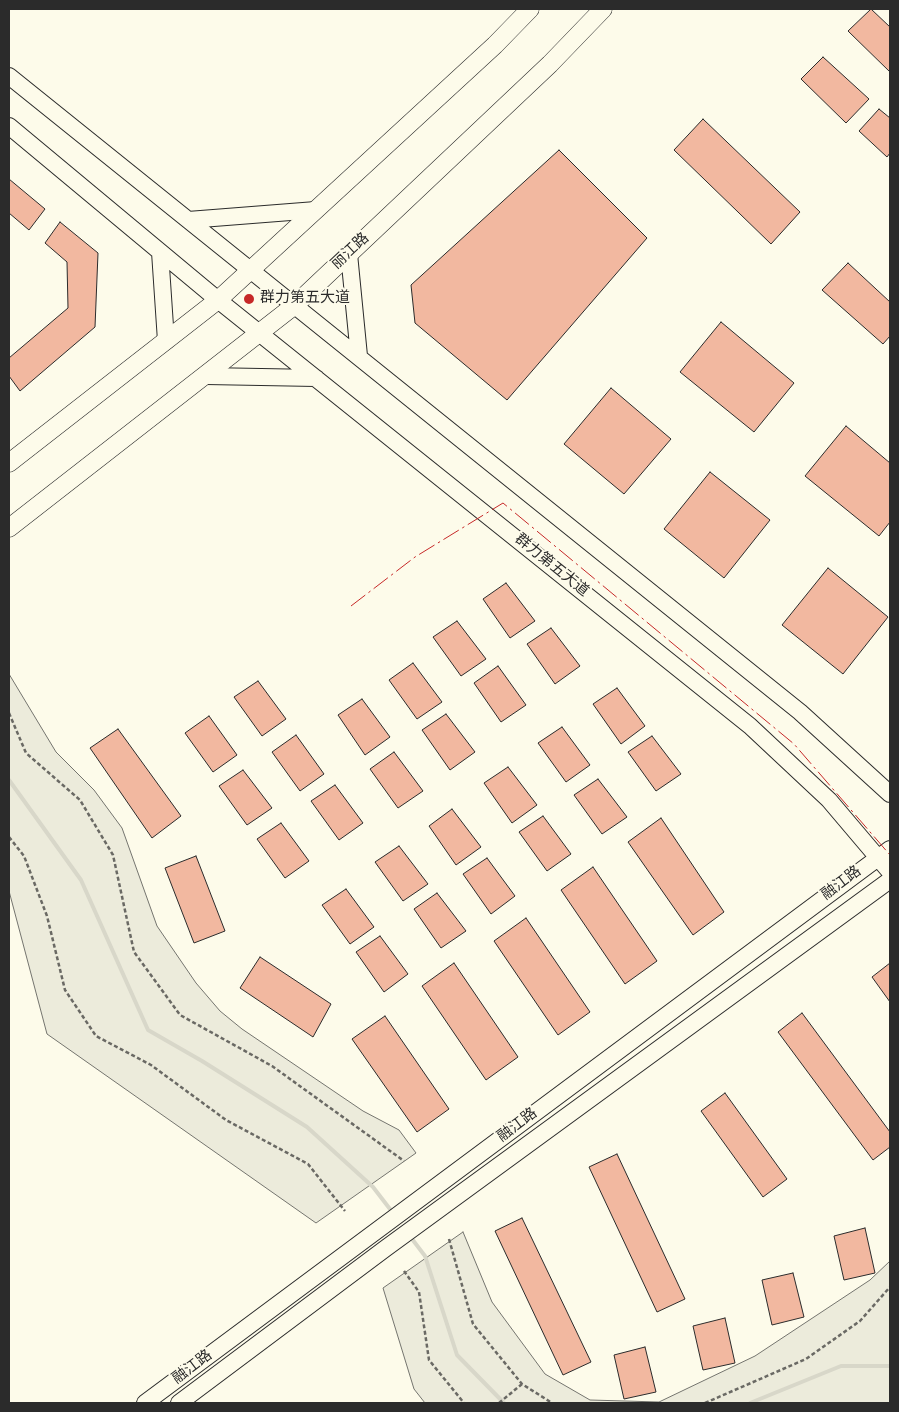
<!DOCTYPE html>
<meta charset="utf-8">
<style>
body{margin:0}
#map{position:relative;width:899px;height:1412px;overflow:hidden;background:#fdfbea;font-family:Overpass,sans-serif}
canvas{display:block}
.frame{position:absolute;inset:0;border:10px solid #2b2b2b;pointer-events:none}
</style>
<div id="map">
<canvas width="899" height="1412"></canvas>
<div class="frame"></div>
</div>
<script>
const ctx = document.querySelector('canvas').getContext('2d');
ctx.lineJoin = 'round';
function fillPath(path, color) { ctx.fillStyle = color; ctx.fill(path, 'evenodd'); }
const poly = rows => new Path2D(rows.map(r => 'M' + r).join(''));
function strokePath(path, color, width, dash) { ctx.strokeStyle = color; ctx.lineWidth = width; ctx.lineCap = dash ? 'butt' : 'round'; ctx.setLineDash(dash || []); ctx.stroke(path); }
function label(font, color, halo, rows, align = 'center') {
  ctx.font = font + ' Overpass,"Noto Sans SC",sans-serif'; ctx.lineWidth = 4; ctx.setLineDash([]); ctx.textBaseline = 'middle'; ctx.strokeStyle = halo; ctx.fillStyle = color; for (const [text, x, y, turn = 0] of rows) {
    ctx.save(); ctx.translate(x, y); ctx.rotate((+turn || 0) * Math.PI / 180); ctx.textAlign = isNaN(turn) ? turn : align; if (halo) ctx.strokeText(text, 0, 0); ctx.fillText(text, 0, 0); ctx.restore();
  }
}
const green = poly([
 [9,674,56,752,94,790,122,828,157,926,196,983,220,1011,242,1029,363,1111,399,1130,416,1153,316,1223,47,1034,9,891,9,674],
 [463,1232,492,1302,545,1374,590,1400,659,1402,755,1356,870,1280,890,1261,890,1403,425,1403,414,1389,383,1288,463,1232]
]);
fillPath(green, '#ecebdb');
strokePath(green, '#74746e', 1);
strokePath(poly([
 [9,780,81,880,148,1030,202,1061,307,1127,373,1187,393,1213],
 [409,1235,425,1256,457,1355,504,1403],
 [750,1403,841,1366,890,1366]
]), '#d8d7c9', 4);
const building = poly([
 [871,9,890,27,890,72,848,31,871,9],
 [823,57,869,99,846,123,801,79,823,57],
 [879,109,890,118,890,153,887,157,859,131,879,109],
 [703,119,800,212,771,244,674,150,703,119],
 [559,150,647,238,507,400,415,323,411,285,559,150],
 [9,179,45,209,29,230,9,213,9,179],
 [60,222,98,253,95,327,20,391,9,376,9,358,68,308,67,262,45,243,60,222],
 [848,263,890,302,890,336,883,344,822,290,848,263],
 [721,322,794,383,754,432,680,372,721,322],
 [611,388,671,439,624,494,564,444,611,388],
 [846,426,890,463,890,522,879,536,805,476,846,426],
 [710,472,770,520,724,578,664,529,710,472],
 [828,568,888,617,843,674,782,625,828,568],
 [506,583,535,621,510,638,483,599,506,583],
 [457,621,486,659,461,676,433,637,457,621],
 [551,628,580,666,555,684,527,644,551,628],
 [413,663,442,702,417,719,389,680,413,663],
 [498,666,526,705,501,722,474,683,498,666],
 [258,681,286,719,262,736,234,697,258,681],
 [617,688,645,726,621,744,593,704,617,688],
 [362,699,390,737,365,755,338,715,362,699],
 [446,714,475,752,450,770,422,730,446,714],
 [209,716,237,755,213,772,185,733,209,716],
 [562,727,590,765,566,782,538,743,562,727],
 [118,729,181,816,152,838,90,748,118,729],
 [296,735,324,774,300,791,272,752,296,735],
 [652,736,681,774,656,791,628,752,652,736],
 [394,752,423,791,398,808,370,769,394,752],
 [508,767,537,805,512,823,484,783,508,767],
 [243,770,272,808,247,825,219,786,243,770],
 [598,779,627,817,602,834,574,795,598,779],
 [335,785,363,823,339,840,311,801,335,785],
 [452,809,481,847,456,865,429,826,452,809],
 [543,816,571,854,547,871,519,832,543,816],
 [661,818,724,912,693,935,628,842,661,818],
 [281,823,309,861,285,878,257,839,281,823],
 [399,846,428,884,403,901,375,862,399,846],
 [196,856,225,931,194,943,165,868,196,856],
 [487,858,515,896,491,914,463,874,487,858],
 [593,867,657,961,625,984,561,890,593,867],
 [346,889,374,927,350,944,322,905,346,889],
 [437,893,466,931,441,948,414,909,437,893],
 [526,918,590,1012,558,1035,494,941,526,918],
 [380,936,408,974,384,992,356,952,380,936],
 [260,957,331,1004,313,1037,240,988,260,957],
 [454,963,518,1057,486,1080,422,986,454,963],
 [890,963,890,1002,872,977,890,963],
 [802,1013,890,1132,890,1147,873,1160,778,1032,802,1013],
 [385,1016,449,1109,417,1132,352,1039,385,1016],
 [725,1093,787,1179,763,1197,701,1111,725,1093],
 [617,1154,685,1299,657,1312,589,1167,617,1154],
 [522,1218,591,1362,563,1375,495,1231,522,1218],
 [865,1228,875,1273,844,1280,834,1236,865,1228],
 [793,1273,804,1317,772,1325,762,1280,793,1273],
 [725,1318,735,1363,703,1370,693,1326,725,1318],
 [645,1347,656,1392,624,1399,614,1355,645,1347]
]);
fillPath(building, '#f2b8a0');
strokePath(building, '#2b2b2b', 1);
const secondary = poly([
 [9,76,800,712,890,794],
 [9,126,218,300,750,726,829,800,890,872],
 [188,220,316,210],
 [160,252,166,341],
 [349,254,359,356],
 [206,376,316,378],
 [145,1403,890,849],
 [179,1403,386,1248,890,880]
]);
const primary = poly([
 [9,463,218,300,495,45,530,9],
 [9,528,295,305,550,64,603,9]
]);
strokePath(secondary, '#2b2b2b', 18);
strokePath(primary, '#2b2b2b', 19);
strokePath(poly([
 [9,713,26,753,80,800,113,855,134,952,180,1015,272,1066,404,1161],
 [9,837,24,856,47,916,65,990,96,1036,151,1065,226,1120,308,1164,345,1211],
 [449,1239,473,1324,522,1384,552,1403],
 [404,1271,419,1292,429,1360,464,1403],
 [499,1403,522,1384],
 [705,1403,806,1359,860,1321,890,1287]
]), '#6a6964', 2.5, [4, 2.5]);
strokePath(secondary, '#fdfbea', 16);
strokePath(primary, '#fdfbea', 18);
strokePath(poly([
 [351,606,415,557,503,503,794,744,890,855]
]), '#c62828', 1, [18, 4, 2.5, 4]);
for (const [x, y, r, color] of [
 [249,299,6,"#c62828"]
]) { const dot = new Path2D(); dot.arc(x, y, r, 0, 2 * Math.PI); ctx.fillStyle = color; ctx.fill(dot); strokePath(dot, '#fdfbea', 2); }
label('15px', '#2b2b2b', '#fdfbea', [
 ["丽江路",351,252,-43],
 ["群力第五大道",551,566,39],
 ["融江路",842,884,-37],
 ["融江路",518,1126,-37],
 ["融江路",193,1368,-37]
]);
label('15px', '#2b2b2b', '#fdfbea', [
 ["群力第五大道",260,299]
], 'left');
</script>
